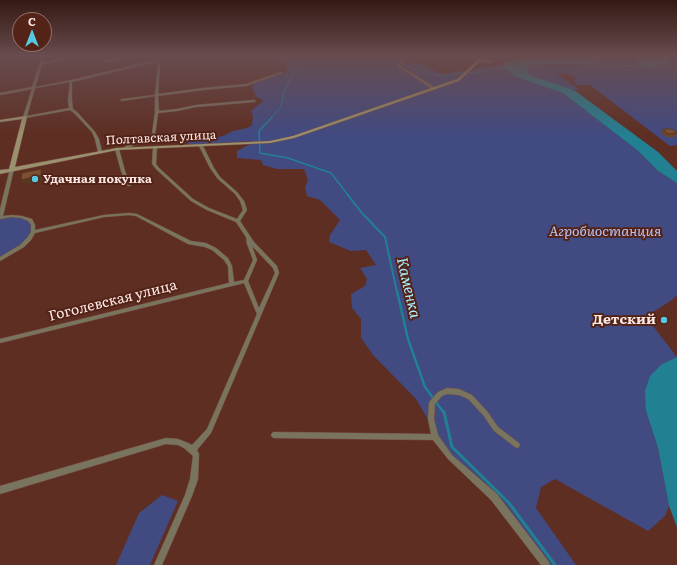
<!DOCTYPE html>
<meta charset="utf-8">
<style>
body{margin:0}
#map{position:relative;width:677px;height:565px;overflow:hidden;background:#5e2e22;font-family:Literata,serif}
canvas{display:block}
.north{position:absolute;left:12px;top:12px;width:40px;height:40px;box-sizing:border-box;background:#532318;border:1px solid #97726a;border-radius:50%;rotate:0deg;font-size:11px;font-weight:700;line-height:16px;text-align:center;color:#fce9e4}
.north::after{content:'';display:block;margin:auto;width:14px;height:18px;background:#58c9e3;clip-path:polygon(50% 0,100% 100%,50% 72%,0 100%)}
</style>
<div id="map">
<canvas width="677" height="565"></canvas>
<div class="north">С</div>
</div>
<script>
const ctx = document.querySelector('canvas').getContext('2d');
ctx.lineJoin = 'round';
function fillPath(path, color) { ctx.fillStyle = color; ctx.fill(path, 'evenodd'); }
const poly = rows => new Path2D(rows.map(r => 'M' + r).join(''));
function strokePath(path, color, width, dash) { ctx.strokeStyle = color; ctx.lineWidth = width; ctx.lineCap = dash ? 'butt' : 'round'; ctx.setLineDash(dash || []); ctx.stroke(path); }
function label(font, color, halo, rows, align = 'center') {
  ctx.font = font + ' Literata,serif'; ctx.lineWidth = 4; ctx.setLineDash([]); ctx.textBaseline = 'middle'; ctx.strokeStyle = halo; ctx.fillStyle = color; for (const [text, x, y, turn = 0] of rows) {
    ctx.save(); ctx.translate(x, y); ctx.rotate((+turn || 0) * Math.PI / 180); ctx.textAlign = isNaN(turn) ? turn : align; if (halo) ctx.strokeText(text, 0, 0); ctx.fillText(text, 0, 0); ctx.restore();
  }
}
fillPath(poly([
 [404,56,406,58,401,61,423,64,439,73,445,74,472,71,481,67,502,65,507,70,563,93,637,150,658,171,677,183,677,295,672,300,650,314,653,326,677,357,662,364,646,411,658,448,669,506,665,516,648,531,555,479,541,487,536,508,576,565,546,565,494,497,450,457,435,437,427,418,416,399,373,355,361,338,361,319,352,308,351,294,365,286,367,279,360,268,376,265,366,250,351,251,329,242,330,235,340,220,320,200,307,196,305,188,308,180,304,169,277,169,263,165,261,160,237,158,237,151,252,143,253,141,192,145,187,143,189,141,223,136,233,131,247,128,252,125,253,116,251,111,263,101,262,99,256,97,252,87,256,83,264,79,283,74,288,70,286,64,279,57],
 [611,57,642,57,639,58,636,64,607,65,587,62],
 [663,57,677,57,677,145,670,146,590,85,577,85,574,81,575,77,565,73,556,74,579,89,574,90,540,79,529,75,526,70,530,66,547,64,573,64,652,68,666,66,670,62],
 [12,216,30,220,33,225,29,239,0,259,0,218],
 [162,495,178,501,150,565,116,565,139,513]
]), '#414a81');
fillPath(poly([
 [558,57,611,57,589,62,626,65,636,64,639,58,642,57,663,57,670,60,670,62,666,66,652,68,573,64,547,64,530,66,527,70,529,75,574,90,658,152,677,171,677,183,658,171,637,150,563,93,514,76,502,65,506,62,523,59,555,58],
 [677,357,677,527,669,506,658,448,646,411,645,391,650,376,662,364]
]), '#228093');
strokePath(poly([
 [398,56,397,61,402,65,440,76,462,72,475,73,492,68,508,69],
 [271,118,281,107,284,92,295,67,306,56]
]), '#228093', 1);
strokePath(poly([
 [272,117,259,131,260,153,288,158,331,173,348,195]
]), '#228093', 1.5);
strokePath(poly([
 [347,194,362,213,385,237,397,292]
]), '#228093', 2);
strokePath(poly([
 [397,291,408,339,425,387,444,413]
]), '#228093', 2.5);
strokePath(poly([
 [444,412,452,447,509,503,555,565]
]), '#228093', 3);
const street = poly([
 [42,56,44,56,42,63,72,56,79,56,42,65,35,87,71,80,156,60,158,56,160,56,158,61,160,65,158,94,203,88,246,84,281,72,283,73,246,86,203,90,158,96,159,111,177,109,196,105,254,100,256,101,254,102,196,107,177,111,158,113,155,135,149,139,125,149,124,149,124,147,147,137,152,134,155,112,155,96,122,101,120,100,122,99,155,95,158,65,156,62,72,82,72,100,73,109,77,112,95,132,99,139,102,152,100,153,98,152,95,139,92,132,75,114,70,110,25,118,23,117,32,89,0,95,0,93,32,87,42,56],
 [70,82,68,100,69,108,27,116,35,88,70,82],
 [99,56,102,56,108,61,123,57,124,58,107,63,99,56],
 [403,56,406,56,407,58,400,64,401,66,434,87,434,89,432,89,399,67,398,64,404,58,403,56],
 [480,60,492,61,493,62,492,63,479,62,479,61,480,60],
 [200,145,203,146,214,168,220,177,237,192,244,201,247,210,240,221,254,242,277,266,279,273,211,433,197,450,199,454,198,479,192,496,162,565,154,565,185,495,190,479,193,456,184,448,178,445,166,444,0,494,0,486,166,438,178,439,188,443,192,445,207,429,257,314,244,283,0,343,0,339,229,283,228,266,224,260,212,250,205,247,188,244,136,216,129,215,104,217,35,233,31,240,24,247,0,261,0,257,20,245,27,238,31,232,31,225,28,221,21,218,12,217,0,219,0,209,10,169,12,168,13,168,14,169,3,216,12,215,22,216,32,219,35,225,35,230,104,215,129,213,137,214,191,241,206,243,216,248,228,258,232,266,234,282,244,280,253,260,247,244,246,237,236,222,207,210,191,201,157,170,152,164,153,148,155,147,157,148,156,164,159,168,193,199,209,208,237,219,243,210,240,201,235,194,218,179,210,168,199,146,200,145],
 [252,246,273,268,275,273,259,308,248,281,257,260,252,246],
 [116,148,119,149,125,171,131,185,130,186,128,186,127,185,121,171,115,149,116,148],
 [447,388,459,389,472,395,487,411,498,427,519,443,520,445,519,447,517,448,515,447,494,431,483,415,468,399,459,395,447,394,442,396,435,404,434,419,438,435,452,455,497,494,549,562,550,565,541,565,491,500,448,459,433,440,274,438,272,437,271,435,272,433,274,432,431,434,428,419,429,403,430,401,438,392,447,388]
]);
const secondary = poly([
 [482,56,486,56,459,81,294,138,270,143,117,150,0,174,0,170,9,169,22,119,0,122,0,120,25,116,27,117,15,167,117,148,270,141,293,136,457,79,482,56]
]);
strokePath(street, '#774c41', 1);
strokePath(secondary, '#774c41', 1);
fillPath(street, '#79745e');
fillPath(secondary, '#9a916e');
fillPath(poly([
 [663,129,677,133,677,134,675,137,666,137,661,133]
]), '#6b452a');
fillPath(poly([
 [41,169,45,174,45,180,25,185,21,180]
]), '#573822');
const building = poly([
 [663,129,672,129,677,133,668,134,663,129],
 [41,169,41,175,21,180,22,173,41,169]
]);
fillPath(building, '#7c5031');
strokePath(building, '#573822', 1);
const sky = ctx.createLinearGradient(0, 0, 0, 136);
sky.addColorStop(0, '#341913');
sky.addColorStop(0.41, '#684c4f');
sky.addColorStop(1, '#684c4f00');
ctx.fillStyle = sky;
ctx.fillRect(0, 0, 677, 136);
for (const [x, y, r, color] of [
 [35,179,4,"#58c9e3"],
 [664,320,4,"#58c9e3"]
]) { const dot = new Path2D(); dot.arc(x, y, r, 0, 2 * Math.PI); ctx.fillStyle = color; ctx.fill(dot); strokePath(dot, '#532318', 1.5); }
label('12px', '#fce9e4', '#532318', [
 ["Полтавская улица",161,138,-3]
]);
label('bold 12px', '#fce9e4', '#532318', [
 ["Удачная покупка",43,179]
], 'left');
label('italic 14px', '#b7c2f3', '#532318', [
 ["Агробиостанция",605,232]
]);
label('14px', '#fce9e4', '#532318', [
 ["Гоголевская улица",113,301,-14]
]);
label('bold 14px', '#fce9e4', '#532318', [
 ["Детский",656,320]
], 'right');
label('italic 15px', '#aaedfe', '#532318', [
 ["Каменка",408,288,77]
]);
</script>
